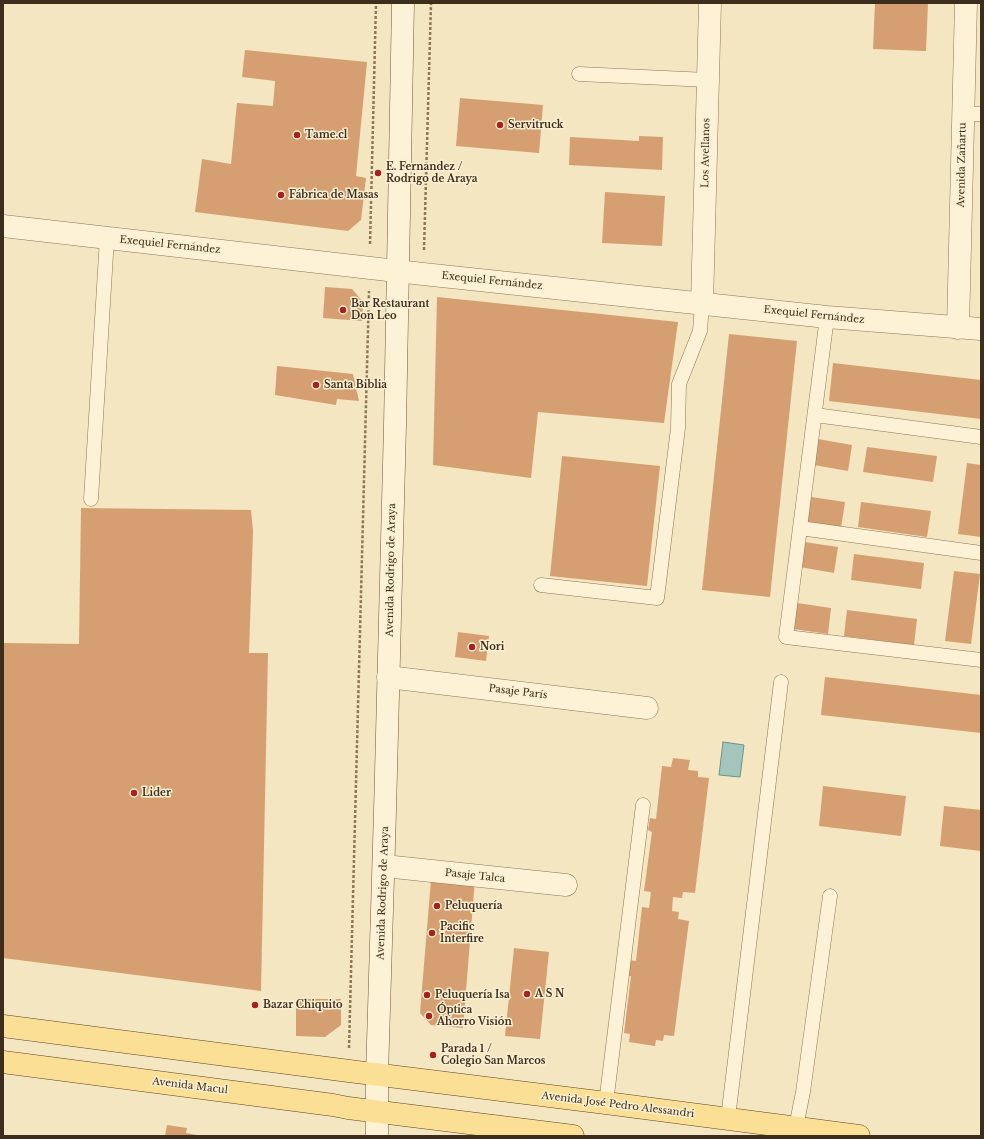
<!DOCTYPE html>
<meta charset="utf-8">
<style>
body{margin:0}
#map{position:relative;width:984px;height:1139px;overflow:hidden;background:#f3e6c0;font-family:"Libre Baskerville",serif}
canvas{display:block}
.frame{position:absolute;inset:0;border:4px solid #3d2d1c;pointer-events:none}
</style>
<div id="map">
<canvas width="984" height="1139"></canvas>
<div class="frame"></div>
</div>
<script>
const ctx = document.querySelector('canvas').getContext('2d');
ctx.lineJoin = 'round';
function fillPath(path, color) { ctx.fillStyle = color; ctx.fill(path, 'evenodd'); }
const poly = rows => new Path2D(rows.map(r => 'M' + r).join(''));
function strokePath(path, color, width, dash) { ctx.strokeStyle = color; ctx.lineWidth = width; ctx.lineCap = dash ? 'butt' : 'round'; ctx.setLineDash(dash || []); ctx.stroke(path); }
function label(font, color, halo, rows, align = 'center') {
  ctx.font = font + ' "Libre Baskerville",serif'; ctx.lineWidth = 3; ctx.setLineDash([]); ctx.textBaseline = 'middle'; ctx.strokeStyle = halo; ctx.fillStyle = color; for (const [text, x, y, turn = 0] of rows) {
    ctx.save(); ctx.translate(x, y); ctx.rotate((+turn || 0) * Math.PI / 180); ctx.textAlign = isNaN(turn) ? turn : align; if (halo) ctx.strokeText(text, 0, 0); ctx.fillText(text, 0, 0); ctx.restore();
  }
}
const water = poly([
 [723,742,744,745,740,777,719,775,723,742]
]);
fillPath(water, '#a4c5bc');
strokePath(water, '#69948b', 1);
fillPath(poly([
 [875,3,928,3,926,51,873,49],
 [245,50,367,62,356,176,366,178,361,220,348,231,195,212,202,159,231,164,237,103,273,106,275,81,242,77],
 [460,98,543,105,539,153,456,146],
 [639,136,663,137,662,170,569,165,570,137,639,141],
 [605,192,665,196,662,246,602,243],
 [325,287,352,289,363,302,362,321,323,318],
 [437,297,678,322,664,423,538,412,531,478,433,465],
 [729,334,797,341,770,597,702,590],
 [833,363,981,380,981,419,829,401],
 [277,366,353,374,359,401,337,399,336,405,275,395],
 [818,439,852,445,848,471,814,465],
 [867,447,937,456,933,482,863,472],
 [562,456,660,466,647,586,550,576],
 [967,463,981,465,981,537,958,534],
 [811,497,845,502,841,528,807,523],
 [861,502,931,511,927,537,858,527],
 [81,508,251,510,253,531,249,653,268,653,261,991,3,958,3,643,79,644],
 [804,542,838,547,834,573,800,567],
 [854,554,924,563,921,589,851,580],
 [954,571,980,574,971,644,945,641],
 [797,603,831,608,828,634,793,629],
 [847,610,917,619,914,645,844,636],
 [458,632,489,636,486,661,455,657],
 [825,677,981,695,981,733,821,715],
 [673,758,690,760,688,770,698,771,698,777,709,778,695,893,683,892,682,898,673,897,672,911,679,912,678,919,689,921,674,1036,664,1035,663,1041,656,1040,655,1046,629,1042,630,1034,624,1033,631,976,626,976,628,960,636,961,642,907,649,908,651,892,644,891,652,832,648,830,650,818,656,819,662,766,671,767],
 [823,786,906,796,901,836,819,826],
 [944,806,981,810,981,851,940,846],
 [475,879,463,1028,431,1025,420,1013,431,880],
 [514,948,549,952,540,1039,505,1036],
 [296,999,341,999,341,1025,325,1037,296,1036],
 [167,1125,187,1128,186,1133,197,1135,197,1136,165,1136]
]), '#d69f72');
const service = poly([
 [579,74,708,80],
 [963,114,981,114],
 [827,317,786,637,981,660],
 [815,415,981,437],
 [91,499,107,238],
 [800,528,981,553],
 [541,585,657,598,678,428,679,384,700,331,702,304],
 [606,1103,643,805],
 [728,1118,781,682],
 [796,1127,803,1092,830,896]
]);
const minor = poly([
 [702,304,710,3],
 [958,328,966,3],
 [388,677,647,708],
 [384,866,566,885]
]);
const tertiary = poly([
 [3,226,423,274,827,317,981,329]
]);
const secondary = poly([
 [377,1136,377,1075,385,811,395,425,403,3]
]);
const primary = poly([
 [3,1026,349,1071,606,1103,859,1136],
 [3,1062,333,1105,348,1108,573,1136]
]);
strokePath(service, '#8f7656', 15);
strokePath(minor, '#8f7656', 23);
strokePath(tertiary, '#8f7656', 23);
strokePath(secondary, '#715739', 23);
strokePath(primary, '#5c442a', 23);
strokePath(poly([
 [370,244,376,3],
 [424,250,431,3],
 [349,1048,369,291]
]), '#8f7656', 2.5, [3, 2]);
strokePath(service, '#fdf2d5', 14);
strokePath(minor, '#fdf2d5', 22);
strokePath(tertiary, '#fdf2d5', 22);
strokePath(secondary, '#fdf2d5', 22);
strokePath(primary, '#fbdf94', 22);
for (const [x, y, r, color] of [
 [500,125,4,"#a6221e"],
 [297,135,4,"#a6221e"],
 [378,173,4,"#a6221e"],
 [281,195,4,"#a6221e"],
 [343,310,4,"#a6221e"],
 [316,385,4,"#a6221e"],
 [472,647,4,"#a6221e"],
 [134,793,4,"#a6221e"],
 [437,906,4,"#a6221e"],
 [432,933,4,"#a6221e"],
 [527,994,4,"#a6221e"],
 [427,995,4,"#a6221e"],
 [255,1005,4,"#a6221e"],
 [429,1016,4,"#a6221e"],
 [433,1055,4,"#a6221e"]
]) { const dot = new Path2D(); dot.arc(x, y, r, 0, 2 * Math.PI); ctx.fillStyle = color; ctx.fill(dot); strokePath(dot, '#faefd1', 1.5); }
label('bold 10px', '#3d2d1c', '#faefd1', [
 ["Servitruck",508,125],
 ["Tame.cl",305,135],
 ["E. Fernandez /",386,167],
 ["Rodrigo de Araya",386,179],
 ["Fábrica de Masas",289,195],
 ["Bar Restaurant",351,304],
 ["Don Leo",351,316],
 ["Santa Biblia",324,385],
 ["Nori",480,647],
 ["Lider",142,793],
 ["Peluquería",445,906],
 ["Pacific",440,927],
 ["Interfire",440,939],
 ["A S N",535,994],
 ["Peluquería Isa",435,995],
 ["Bazar Chiquito",263,1005],
 ["Óptica",437,1010],
 ["Ahorro Visión",437,1022],
 ["Parada 1 /",441,1049],
 ["Colegio San Marcos",441,1061]
], 'left');
label('10px', '#3d2d1c', '#faefd1', [
 ["Los Avellanos",706,153,-89],
 ["Avenida Zañartu",962,165,-89],
 ["Exequiel Fernández",170,245,6],
 ["Exequiel Fernández",492,281,6],
 ["Exequiel Fernández",814,315,6],
 ["Avenida Rodrigo de Araya",391,570,-89],
 ["Pasaje París",518,692,7],
 ["Pasaje Talca",475,876,6],
 ["Avenida Rodrigo de Araya",383,893,-88],
 ["Avenida Macul",190,1086,7],
 ["Avenida José Pedro Alessandri",618,1105,7]
]);
</script>
